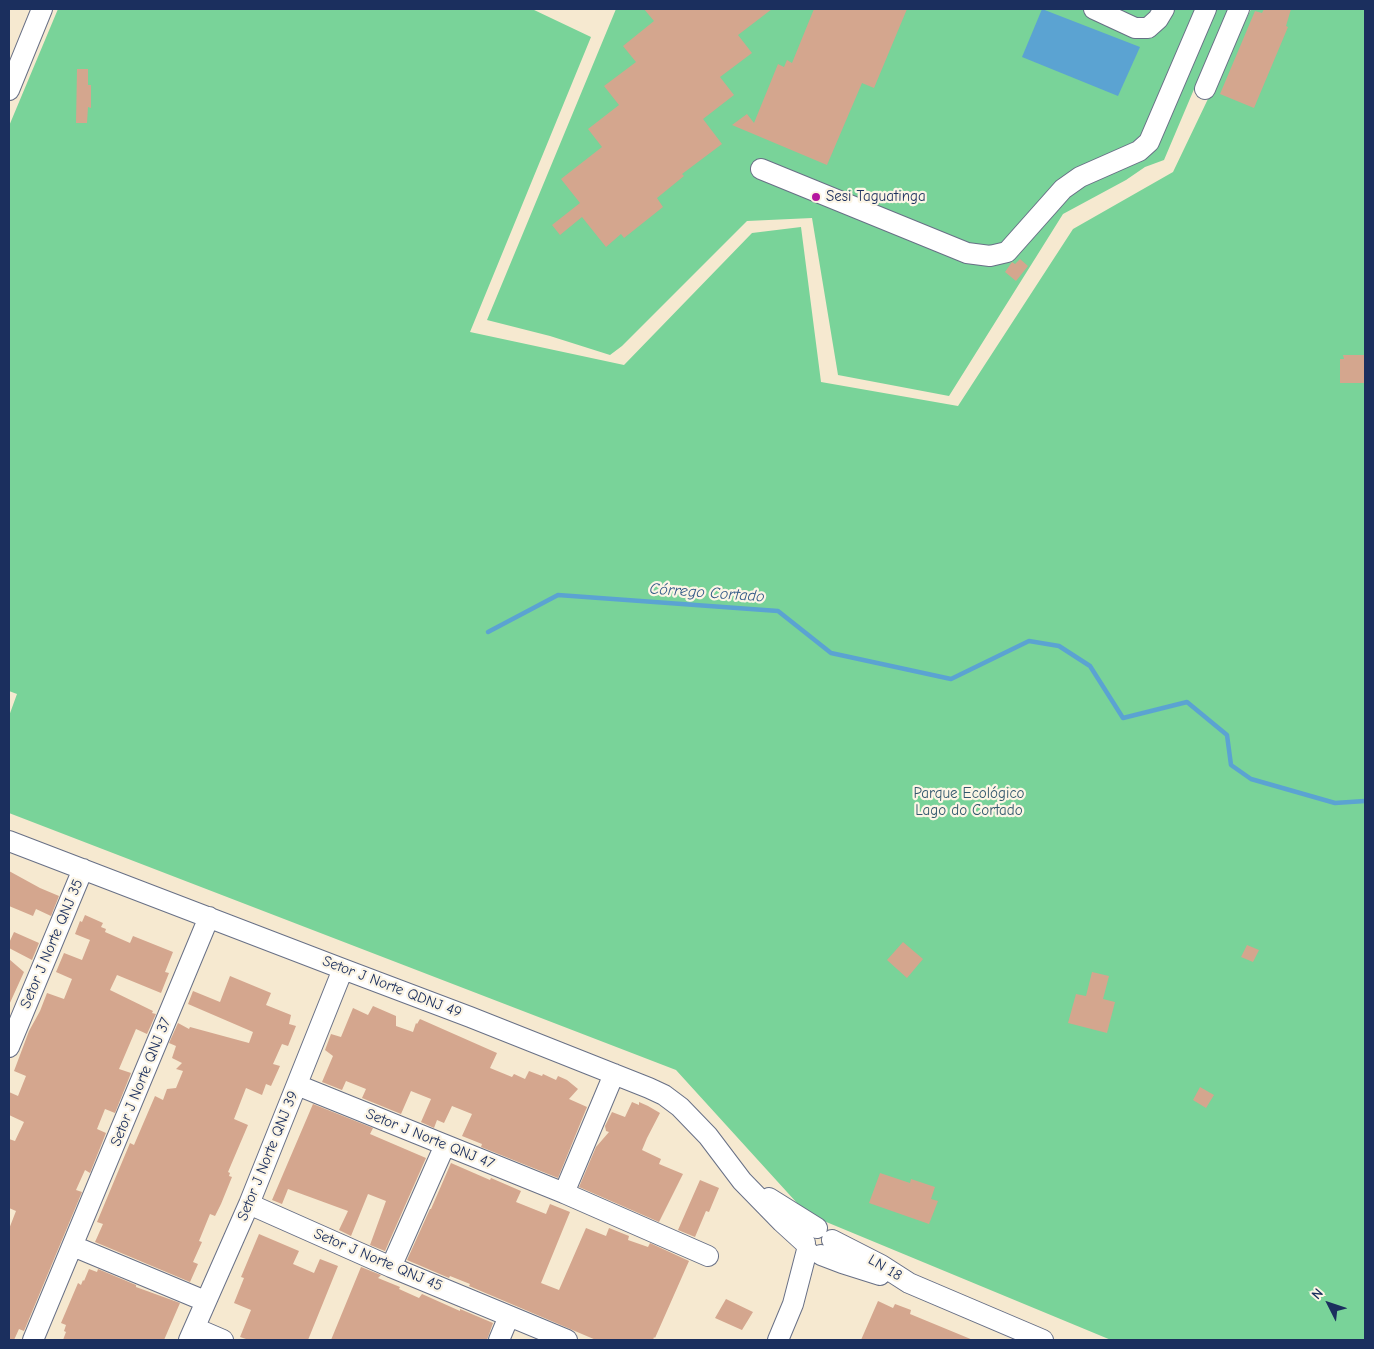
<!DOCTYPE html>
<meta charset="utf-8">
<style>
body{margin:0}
#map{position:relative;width:1374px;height:1349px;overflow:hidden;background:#f6e9d0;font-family:"Comic Neue",sans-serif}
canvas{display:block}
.frame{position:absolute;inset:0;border:10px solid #1b2f5e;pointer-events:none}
.north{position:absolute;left:1304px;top:1279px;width:50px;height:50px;-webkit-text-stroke:4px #fcf5e5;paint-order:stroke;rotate:311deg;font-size:14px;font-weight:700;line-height:20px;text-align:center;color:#1b2f5e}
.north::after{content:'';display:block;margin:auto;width:18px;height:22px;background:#1b2f5e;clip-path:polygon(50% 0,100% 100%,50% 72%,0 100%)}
</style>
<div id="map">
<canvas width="1374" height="1349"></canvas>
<div class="frame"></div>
<div class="north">N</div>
</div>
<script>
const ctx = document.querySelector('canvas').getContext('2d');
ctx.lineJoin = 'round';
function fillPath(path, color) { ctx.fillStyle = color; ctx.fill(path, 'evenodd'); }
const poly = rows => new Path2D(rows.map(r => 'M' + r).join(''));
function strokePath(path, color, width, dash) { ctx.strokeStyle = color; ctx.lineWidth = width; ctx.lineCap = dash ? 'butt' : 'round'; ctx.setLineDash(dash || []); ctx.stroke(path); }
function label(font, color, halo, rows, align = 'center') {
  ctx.font = font + ' "Comic Neue",sans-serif'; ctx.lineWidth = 4.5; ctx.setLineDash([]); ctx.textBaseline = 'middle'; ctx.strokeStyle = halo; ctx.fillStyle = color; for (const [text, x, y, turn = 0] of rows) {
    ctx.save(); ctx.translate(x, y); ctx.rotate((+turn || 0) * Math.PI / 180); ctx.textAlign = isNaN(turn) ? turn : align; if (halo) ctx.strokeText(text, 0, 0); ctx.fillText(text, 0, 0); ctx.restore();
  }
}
fillPath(poly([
 [58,9,532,9,591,37,470,332,624,365,752,233,801,227,821,382,958,406,1073,229,1173,172,1251,9,1365,9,1365,1340,1111,1340,807,1214,676,1070,9,813,9,716,17,694,9,691,9,126],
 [616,9,1228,9,1164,160,1145,167,1126,180,1063,214,949,396,838,375,812,218,747,221,622,346,610,355,550,336,487,320]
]), '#79d399');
fillPath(poly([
 [1042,9,1140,47,1118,96,1022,57]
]), '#5ba3d2');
strokePath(poly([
 [488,632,558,595,778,611,831,653,951,679,1029,641,1059,646,1090,666,1123,718,1187,702,1227,735,1231,765,1251,779,1335,803,1365,801]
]), '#5ba3d2', 4.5);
fillPath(poly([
 [644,9,772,9,738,35,752,53,720,77,734,95,703,119,722,144,682,174,684,176,657,198,663,207,624,238,621,234,606,247,582,217,560,235,552,225,580,203,561,179,602,147,588,129,619,105,604,86,636,62,623,46,654,21],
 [814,9,907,9,874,88,862,83,827,165,732,125,747,114,754,123,778,64,784,67,787,60,792,63],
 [1264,9,1291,9,1286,26,1288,27,1254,108,1220,94,1255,11,1262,13],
 [77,69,88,69,88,85,91,85,91,108,88,107,87,123,76,123],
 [1020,259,1028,266,1016,281,1005,272,1012,262,1015,264],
 [1343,355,1365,355,1365,383,1340,383,1340,359,1344,359],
 [9,871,40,888,59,896,51,916,36,909,33,916,9,906],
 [85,915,103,923,101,927,106,929,105,932,130,943,133,936,173,952,165,972,169,973,161,993,117,975,110,990,153,1011,152,1013,156,1014,147,1034,136,1029,119,1069,131,1073,115,1113,105,1109,97,1129,106,1133,90,1173,85,1170,76,1190,82,1192,24,1331,19,1329,14,1340,9,1340,9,1229,16,1211,9,1208,9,1139,15,1141,24,1122,9,1115,9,1092,18,1096,26,1076,14,1071,29,1031,40,1011,47,993,64,999,72,979,56,972,64,953,82,960,90,940,75,934,80,921,82,922],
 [14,932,39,943,32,960,9,948,9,943],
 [903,942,923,959,907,978,887,960],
 [1247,945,1259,950,1253,962,1241,957],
 [9,959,24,972,9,1005],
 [1092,972,1109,976,1103,999,1115,1002,1107,1033,1068,1023,1076,994,1086,996],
 [230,976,271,993,266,1005,291,1015,289,1024,296,1026,288,1046,282,1044,273,1064,280,1066,271,1086,266,1084,262,1095,246,1088,234,1119,248,1125,228,1172,230,1173,229,1176,232,1177,221,1204,215,1216,210,1214,199,1241,202,1242,193,1262,198,1264,190,1282,95,1242,103,1224,97,1222,130,1143,134,1145,155,1096,163,1100,167,1089,176,1088,183,1071,176,1069,182,1063,172,1058,176,1046,169,1043,178,1023,189,1029,190,1027,249,1043,253,1032,188,1004,193,991,220,1002],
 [373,1006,396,1016,396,1026,413,1032,416,1023,417,1024,420,1019,497,1053,490,1068,512,1077,514,1074,525,1079,529,1071,542,1076,543,1074,556,1080,558,1076,567,1080,578,1089,569,1099,587,1107,558,1178,481,1147,482,1144,462,1136,472,1114,452,1106,444,1123,437,1120,434,1128,421,1122,431,1099,411,1091,401,1114,362,1098,366,1089,346,1081,342,1090,322,1082,333,1056,325,1050,331,1034,341,1037,353,1008,368,1015],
 [1200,1087,1214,1095,1206,1108,1193,1100],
 [632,1102,639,1105,639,1102,648,1106,660,1113,647,1138,642,1150,661,1159,659,1164,683,1174,659,1222,579,1187,596,1147,609,1132,606,1131,605,1126,612,1112,625,1117],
 [313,1104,373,1128,370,1134,426,1158,385,1251,370,1245,386,1201,368,1194,351,1236,339,1230,348,1211,288,1189,282,1204,272,1200],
 [451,1163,490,1180,491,1178,521,1191,516,1202,546,1214,550,1204,570,1212,541,1283,559,1290,586,1228,606,1236,609,1228,629,1236,628,1240,648,1247,650,1243,689,1261,655,1338,654,1337,653,1340,596,1340,469,1286,470,1284,450,1276,449,1278,407,1260,430,1209,431,1209],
 [880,1173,910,1183,911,1179,935,1187,931,1199,938,1201,929,1224,869,1203],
 [700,1180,719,1188,709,1212,706,1211,695,1237,678,1230],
 [259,1234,299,1251,293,1264,314,1273,320,1259,338,1266,308,1340,249,1340,240,1337,251,1310,234,1303,244,1278,241,1277],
 [361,1267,381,1275,378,1278,400,1287,399,1289,419,1298,422,1294,460,1311,460,1309,493,1323,487,1340,331,1340],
 [89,1269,97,1272,98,1269,136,1285,136,1287,180,1303,164,1340,63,1340,66,1332,64,1331,66,1325,61,1323,78,1283,81,1285,83,1280,84,1281],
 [726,1299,753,1312,742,1330,715,1318],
 [878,1301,893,1308,895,1304,911,1310,910,1314,973,1340,861,1340]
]), '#d4a68e');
const minor = poly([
 [1094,9,1135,28,1148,28,1158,19,1164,9],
 [1205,89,1239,9],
 [9,90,42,9],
 [761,169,967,253,990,256,1007,252,1063,189,1080,177,1139,151,1149,142,1206,9],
 [9,841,343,969,470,1017,649,1088,664,1095,680,1107,708,1136,742,1181,782,1222,805,1243],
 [9,1047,83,869],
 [297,1085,564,1193,708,1256],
 [564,1193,614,1074],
 [769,1198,817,1228],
 [249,1204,391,1267,567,1340],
 [832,1240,881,1265,909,1283,1043,1340],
 [73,1246,205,1301],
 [821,1255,842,1263,880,1275],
 [391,1267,445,1145],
 [195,1328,223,1340],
 [33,1340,209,917],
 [189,1340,249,1204,343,969],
 [499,1340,509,1316],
 [778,1340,793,1304,807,1250]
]);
strokePath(minor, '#687086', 22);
strokePath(minor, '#fff', 20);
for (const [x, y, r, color] of [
 [816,197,5,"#b5179e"]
]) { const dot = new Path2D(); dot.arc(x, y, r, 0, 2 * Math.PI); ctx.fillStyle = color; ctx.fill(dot); strokePath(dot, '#fcf5e5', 2); }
label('15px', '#1b2f5e', '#fcf5e5', [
 ["Sesi Taguatinga",826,197]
], 'left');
label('15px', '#32586d', '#fcf5e5', [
 ["Parque Ecológico",969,794],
 ["Lago do Cortado",969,811]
]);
label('15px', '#1b2f5e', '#fcf5e5', [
 ["Setor J Norte QNJ 35",52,944,-67],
 ["Setor J Norte QDNJ 49",392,987,21],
 ["Setor J Norte QNJ 37",141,1082,-68],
 ["Setor J Norte QNJ 47",430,1139,22],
 ["Setor J Norte QNJ 39",268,1156,-68],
 ["Setor J Norte QNJ 45",378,1260,23],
 ["LN 18",885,1268,31]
]);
label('italic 16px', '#315887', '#fcf5e5', [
 ["Córrego Cortado",707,593,4]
]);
</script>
